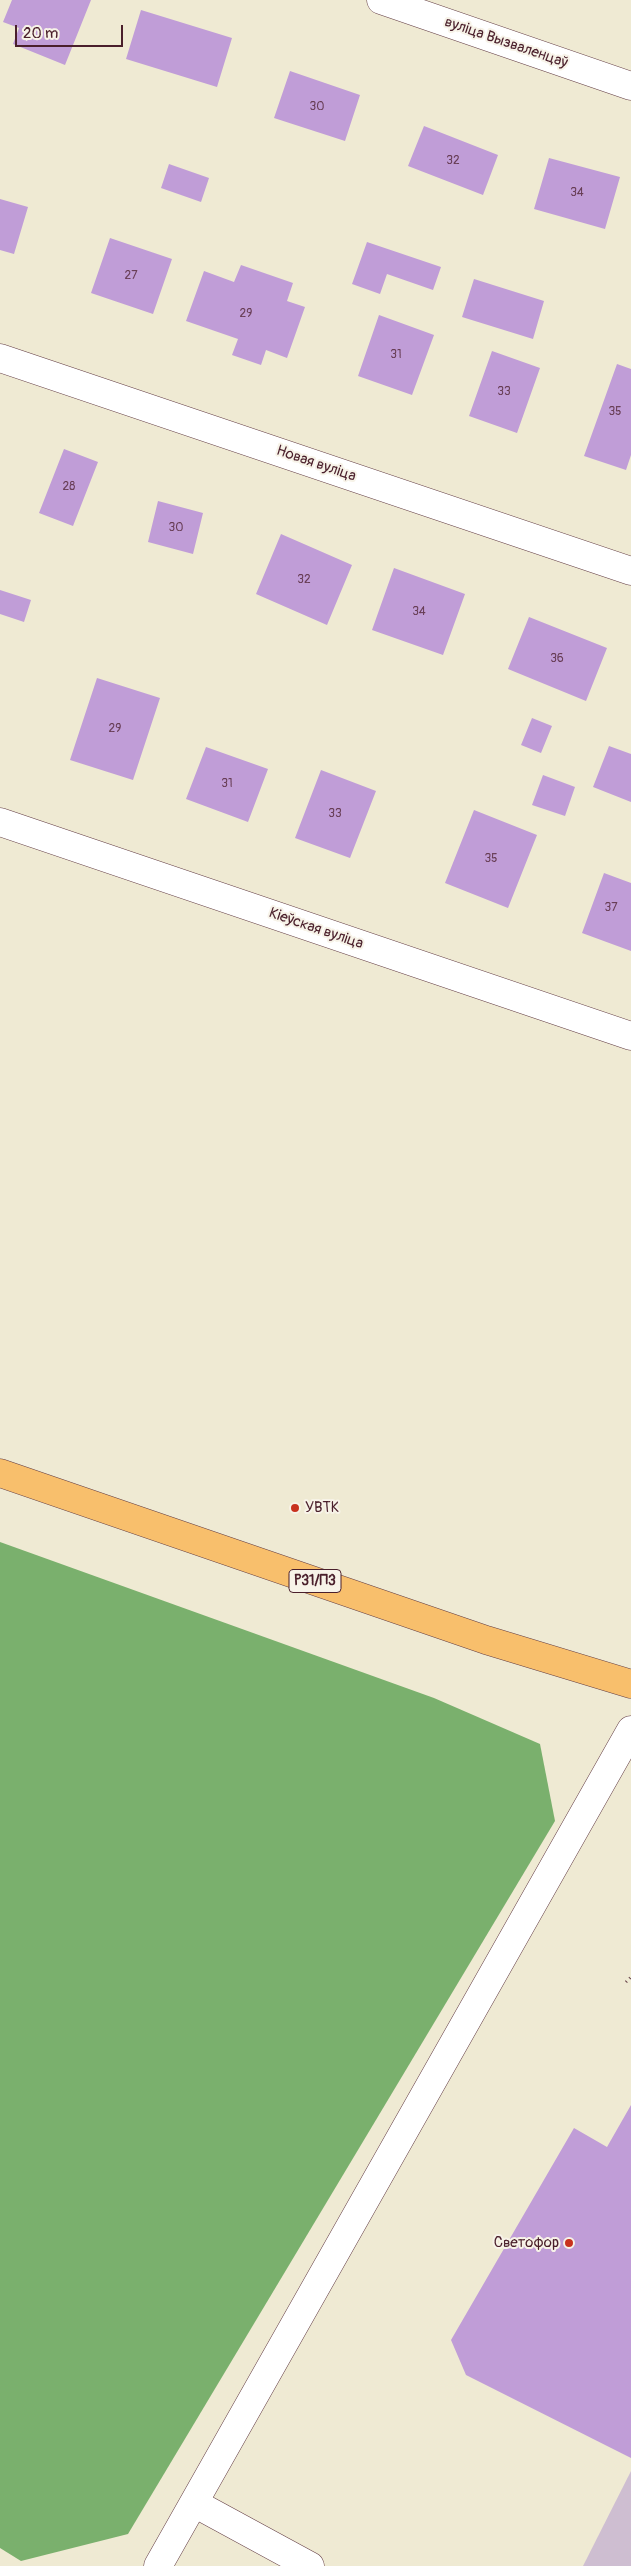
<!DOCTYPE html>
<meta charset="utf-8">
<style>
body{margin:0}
#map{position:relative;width:631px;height:2566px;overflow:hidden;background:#efead3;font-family:Pangolin,sans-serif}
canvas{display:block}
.scale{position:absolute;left:15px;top:25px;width:108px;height:22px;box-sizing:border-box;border:2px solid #4a1f2b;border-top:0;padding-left:6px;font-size:15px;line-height:18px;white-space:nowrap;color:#4a1f2b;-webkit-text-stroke:4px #f7f3e8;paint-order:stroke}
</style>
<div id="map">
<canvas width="631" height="2566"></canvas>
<div class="scale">20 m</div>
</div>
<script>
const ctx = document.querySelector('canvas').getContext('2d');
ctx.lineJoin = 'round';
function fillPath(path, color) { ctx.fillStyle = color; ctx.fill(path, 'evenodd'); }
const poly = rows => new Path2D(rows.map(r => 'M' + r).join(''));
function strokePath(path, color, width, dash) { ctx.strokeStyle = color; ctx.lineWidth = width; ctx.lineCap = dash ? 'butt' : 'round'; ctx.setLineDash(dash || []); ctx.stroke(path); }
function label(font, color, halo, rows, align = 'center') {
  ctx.font = font + ' Pangolin,sans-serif'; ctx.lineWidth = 4; ctx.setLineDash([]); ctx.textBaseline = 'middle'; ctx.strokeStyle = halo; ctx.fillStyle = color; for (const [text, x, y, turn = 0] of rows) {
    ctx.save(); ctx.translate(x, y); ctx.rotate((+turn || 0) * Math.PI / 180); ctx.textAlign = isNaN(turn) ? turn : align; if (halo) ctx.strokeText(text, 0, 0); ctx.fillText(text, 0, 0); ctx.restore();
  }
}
fillPath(poly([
 [631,2471,631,2566,583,2566]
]), '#cebed1');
fillPath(poly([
 [0,1542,434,1698,540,1744,555,1821,128,2534,21,2561,0,2548]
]), '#7ab06d');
fillPath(poly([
 [12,0,91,0,65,65,13,44,19,28,3,22],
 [141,10,232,38,217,87,126,59],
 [290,71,360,95,345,141,274,118],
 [424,126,498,155,483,195,408,166],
 [549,158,620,177,605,229,534,209],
 [169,164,209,178,201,202,161,188],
 [0,199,28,207,14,254,0,250],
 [110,238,172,259,153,314,91,293],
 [367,242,441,267,433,290,387,274,380,294,352,284],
 [241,265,293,283,287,301,305,307,287,358,266,350,261,365,232,355,238,339,186,321,204,271,234,282],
 [474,279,544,301,533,339,462,317],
 [379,315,434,335,412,395,358,376],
 [492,351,540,368,517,433,469,416],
 [617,364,631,369,631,455,626,470,584,456],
 [64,449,98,462,73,526,39,513],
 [158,501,203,513,193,554,148,542],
 [281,534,352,565,327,625,256,594],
 [394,568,465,594,443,655,372,630],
 [0,590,31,600,24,622,0,614],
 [529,617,607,648,586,701,508,669],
 [97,678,160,698,133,780,70,760],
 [532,718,552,726,541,753,521,745],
 [609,746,631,754,631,802,593,787],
 [206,747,268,769,248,822,186,799],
 [321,770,376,791,350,858,295,838],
 [543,775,575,787,565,816,532,805],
 [474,810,537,835,508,908,445,883],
 [604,873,631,883,631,951,582,933],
 [631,2105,631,2458,466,2375,451,2340,574,2128,607,2147]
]), '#c09dd7');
const minor = poly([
 [381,0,631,86],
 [0,358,631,571],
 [0,822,631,1036],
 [194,2503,310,2566],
 [158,2566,631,1730]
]);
const major = poly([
 [0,1473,486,1640,631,1684]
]);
strokePath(minor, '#633d44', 29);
strokePath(major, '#633d44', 29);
strokePath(poly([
 [626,1982,631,1977]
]), '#633d44', 3, [1, 4]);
strokePath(minor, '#fff', 28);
strokePath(major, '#f8bf6c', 28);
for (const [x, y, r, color] of [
 [295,1508,5,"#c8321e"],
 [569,2243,5,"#c8321e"]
]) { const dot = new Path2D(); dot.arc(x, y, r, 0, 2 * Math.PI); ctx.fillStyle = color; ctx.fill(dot); strokePath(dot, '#f7f3e8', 2); }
label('12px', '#683e56', null, [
 ["30",317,107],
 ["32",453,161],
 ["34",577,193],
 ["27",131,276],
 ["29",246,314],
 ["31",396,355],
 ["33",504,392],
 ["35",615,412],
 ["28",69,487],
 ["30",176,528],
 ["32",304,580],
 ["34",419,612],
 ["36",557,659],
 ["29",115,729],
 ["31",227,784],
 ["33",335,814],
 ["35",491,859],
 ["37",611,908]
]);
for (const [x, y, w] of [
 [315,1581,52]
]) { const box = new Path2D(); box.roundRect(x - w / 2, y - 11.5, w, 23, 4); ctx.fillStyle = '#f7f3e8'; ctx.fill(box); strokePath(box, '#4a1f2b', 1); }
label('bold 14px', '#4a1f2b', null, [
 ["Р31/П3",315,1581]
]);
label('15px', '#4a1f2b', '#f7f3e8', [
 ["вуліца Вызваленцаў",506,43,19],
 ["Новая вуліца",316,464,19],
 ["Кіеўская вуліца",316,929,19]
]);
label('15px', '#4a1f2b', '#f7f3e8', [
 ["УВТК",305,1508],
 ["Светофор",559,2243,"right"]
], 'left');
</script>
